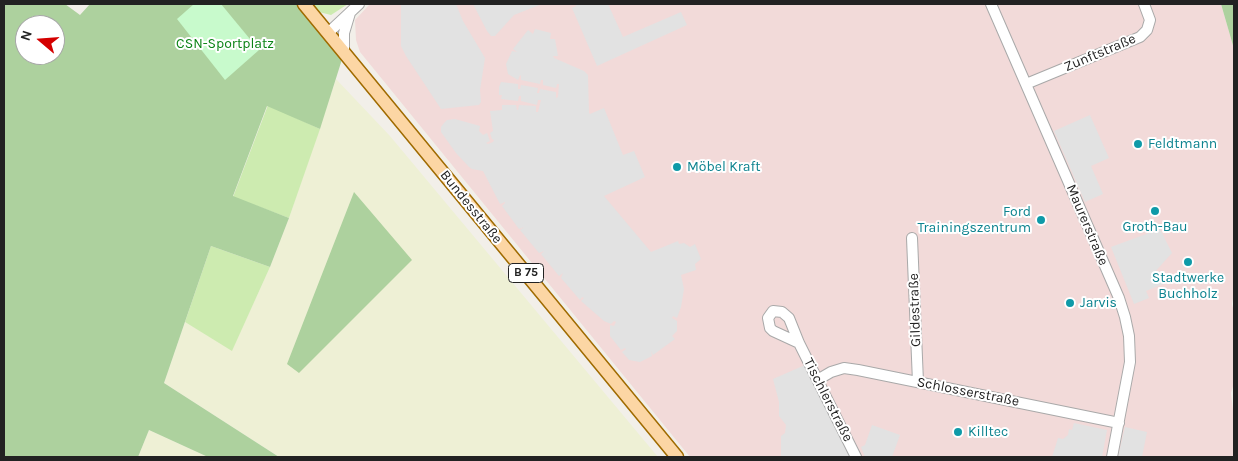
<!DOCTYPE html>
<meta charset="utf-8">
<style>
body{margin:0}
#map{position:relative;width:1238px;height:461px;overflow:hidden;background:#f2efe9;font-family:Karla,sans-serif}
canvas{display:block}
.frame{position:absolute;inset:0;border:5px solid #222;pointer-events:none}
.north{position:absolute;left:15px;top:15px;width:50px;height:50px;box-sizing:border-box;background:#fff;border:1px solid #a7a7a7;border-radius:50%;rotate:288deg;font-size:14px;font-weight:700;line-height:20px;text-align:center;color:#222}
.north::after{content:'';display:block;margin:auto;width:18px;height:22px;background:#d40000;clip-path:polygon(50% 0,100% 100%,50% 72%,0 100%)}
</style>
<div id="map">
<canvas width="1238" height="461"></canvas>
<div class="frame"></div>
<div class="north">N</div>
</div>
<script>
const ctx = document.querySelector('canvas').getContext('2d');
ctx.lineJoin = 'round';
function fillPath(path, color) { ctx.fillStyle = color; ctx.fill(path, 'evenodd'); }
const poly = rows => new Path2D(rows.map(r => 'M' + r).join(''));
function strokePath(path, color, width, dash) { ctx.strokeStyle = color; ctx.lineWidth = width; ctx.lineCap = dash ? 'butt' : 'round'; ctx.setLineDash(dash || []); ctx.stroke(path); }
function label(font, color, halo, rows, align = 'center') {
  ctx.font = font + ' Karla,sans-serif'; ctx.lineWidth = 4; ctx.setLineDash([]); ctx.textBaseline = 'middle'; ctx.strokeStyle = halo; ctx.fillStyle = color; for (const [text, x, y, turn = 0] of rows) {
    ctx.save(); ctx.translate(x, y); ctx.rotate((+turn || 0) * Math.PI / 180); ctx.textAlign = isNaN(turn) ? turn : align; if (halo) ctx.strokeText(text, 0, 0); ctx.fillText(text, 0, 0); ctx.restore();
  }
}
fillPath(poly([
 [370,4,1221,4,1234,49,1234,293,1232,304,1234,312,1234,383,1231,393,1234,419,1234,457,690,457,360,52,356,40,355,20]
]), '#f2dad9');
fillPath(poly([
 [336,79,390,136,658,457,279,457,164,383,185,322,232,350,270,267,289,218],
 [149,430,208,457,138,457]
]), '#eef0d5');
fillPath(poly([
 [312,4,348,4,331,15,319,12],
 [268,105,320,129,289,218,233,197],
 [211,246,270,267,232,351,185,322]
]), '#cdebb0');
fillPath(poly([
 [4,4,65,4,80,15,90,4,304,4,344,53,320,129,267,106,233,196,289,218,270,267,211,246,164,383,279,457,208,457,149,430,138,457,4,457],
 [25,25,55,25,55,55,25,55],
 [1221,4,1234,4,1234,49],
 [354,192,412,260,299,373,287,364]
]), '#add19e');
fillPath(poly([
 [194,4,221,4,259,50,225,80,177,19]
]), '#c8facc');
fillPath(poly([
 [401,4,456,4,463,21,485,58,480,90,481,102,479,105,441,109,406,56,401,46],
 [473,4,542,4,514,15,495,36,491,36,487,31],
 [575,4,608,4,623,37,681,12,687,25,597,66,572,8,576,6],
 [535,29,551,33,550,39,555,39,558,56,553,56,554,58,584,71,588,75,589,113,590,114,604,108,623,155,634,151,645,177,604,196,651,252,678,241,679,244,684,243,690,247,695,244,701,259,695,264,696,270,681,275,684,289,681,307,677,318,673,316,672,318,677,321,677,331,672,336,675,339,653,355,651,351,652,356,640,362,629,360,622,352,626,349,625,348,621,350,610,336,610,325,614,326,616,322,614,321,611,324,604,321,581,301,584,298,582,297,580,300,561,278,563,273,559,276,541,254,544,251,539,253,520,230,524,227,519,229,502,206,505,203,505,202,500,204,483,171,472,169,469,167,456,153,441,132,441,127,444,123,447,120,455,119,480,126,479,131,483,135,487,133,490,141,486,143,488,144,493,142,494,140,492,139,490,133,493,131,490,111,502,110,502,105,516,105,517,110,518,110,519,105,536,106,536,112,538,112,541,100,538,100,537,105,521,101,521,96,519,96,518,101,501,99,502,95,499,95,499,87,501,82,518,84,518,89,520,89,521,85,538,88,537,93,539,93,540,89,556,92,556,98,558,97,559,84,557,84,556,88,543,85,543,80,541,80,540,84,521,80,521,76,520,75,518,80,508,74,506,64,512,51,517,52,513,49,528,30,533,34],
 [1090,115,1109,158,1091,166,1103,194,1085,202,1054,131],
 [1160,229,1172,253,1153,274,1163,284,1146,291,1149,298,1134,304,1111,247],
 [805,365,850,457,781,457,781,436,785,433,786,425,779,416,779,402,773,379],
 [1074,423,1107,430,1102,457,1052,457,1058,438,1063,439,1068,435,1069,429,1072,430],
 [872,425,900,435,892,457,887,456,886,457,865,457,861,447,865,445],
 [1125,427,1147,432,1142,457,1118,457]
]), '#e2e2e2');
const minor = poly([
 [991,4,1119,298,1125,317,1129,336,1130,362,1112,457],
 [328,33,359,4],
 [344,53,344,33,350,13],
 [1026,84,1140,37,1147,30,1150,20,1144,4],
 [912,238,918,382],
 [799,343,773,331,770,328,768,318,773,311,782,312,789,318,799,343,856,457],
 [819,379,831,372,844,368,858,370,1119,423]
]);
const major = poly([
 [304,4,677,457]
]);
strokePath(minor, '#a9a9a9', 12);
strokePath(major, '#a06b00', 15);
strokePath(minor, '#fff', 10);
strokePath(major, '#fcd6a4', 12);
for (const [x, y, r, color] of [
 [1138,144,5,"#0f9aa8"],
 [677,167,5,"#0f9aa8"],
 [1155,211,5,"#0f9aa8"],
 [1041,220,5,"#0f9aa8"],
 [1188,262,5,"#0f9aa8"],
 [1070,303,5,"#0f9aa8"],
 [958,432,5,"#0f9aa8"]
]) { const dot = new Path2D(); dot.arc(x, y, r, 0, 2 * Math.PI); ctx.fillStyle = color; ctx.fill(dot); strokePath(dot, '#fff', 2); }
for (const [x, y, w] of [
 [526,273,35]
]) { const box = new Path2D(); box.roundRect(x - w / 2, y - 9.5, w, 19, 4); ctx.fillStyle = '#fff'; ctx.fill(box); strokePath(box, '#222', 1); }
label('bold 12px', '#222', null, [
 ["B 75",526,273]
]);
label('14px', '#0c8416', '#fff', [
 ["CSN-Sportplatz",225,44]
]);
label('14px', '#222', '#fff', [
 ["Zunftstraße",1100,53,-23],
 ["Bundesstraße",471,207,51],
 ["Maurerstraße",1087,225,67],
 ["Gildestraße",915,310,-92],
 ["Schlosserstraße",968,392,11],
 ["Tischlerstraße",828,400,63]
]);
label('14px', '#0d838f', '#fff', [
 ["Feldtmann",1148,144],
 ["Möbel Kraft",687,167],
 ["Ford",1031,212,"right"],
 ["Trainingszentrum",1031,228,"right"],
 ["Groth-Bau",1155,227,"center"],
 ["Stadtwerke",1188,278,"center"],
 ["Buchholz",1188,294,"center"],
 ["Jarvis",1080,303],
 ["Killtec",968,432]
], 'left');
</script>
